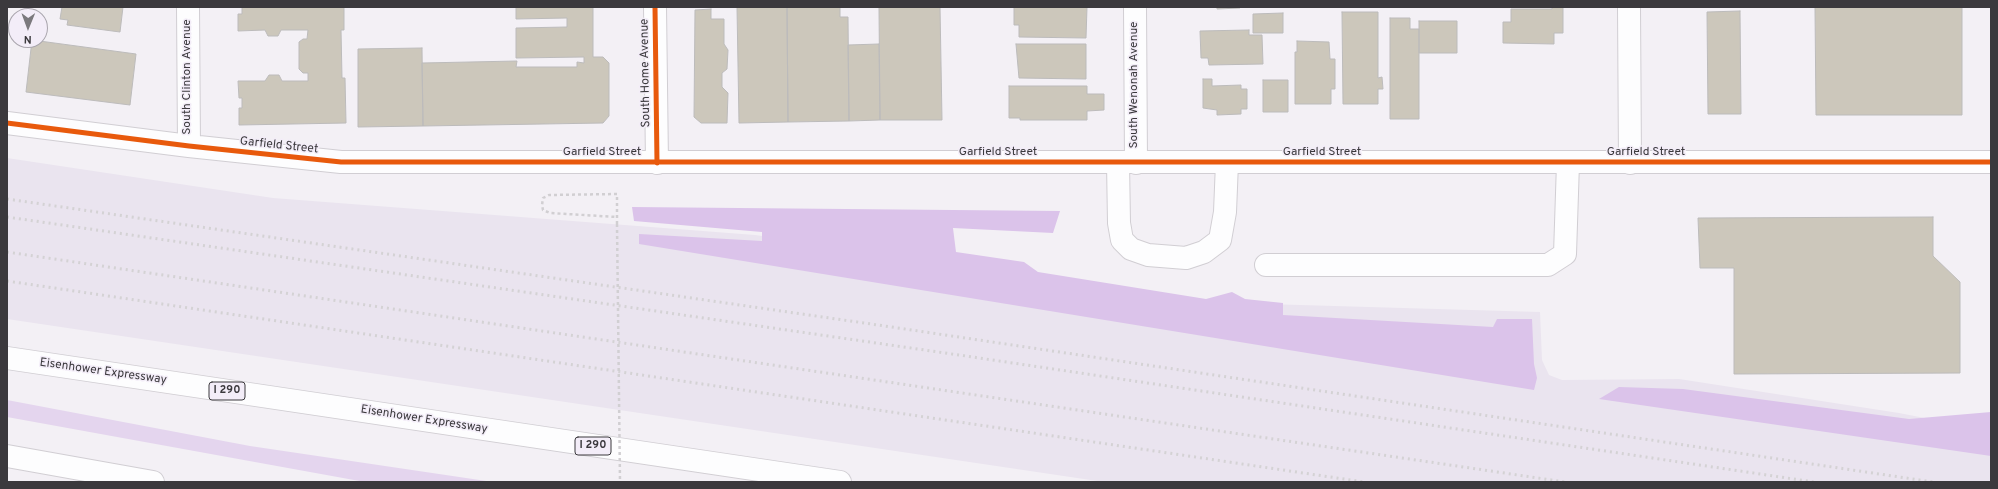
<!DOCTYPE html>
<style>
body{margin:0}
#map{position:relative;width:1998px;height:489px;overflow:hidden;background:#f3f0f5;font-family:Overpass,sans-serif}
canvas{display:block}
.frame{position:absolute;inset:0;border:8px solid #3b393d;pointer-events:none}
.north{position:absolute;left:8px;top:8px;width:40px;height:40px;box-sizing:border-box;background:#f3edf8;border:1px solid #a9a5ad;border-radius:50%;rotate:181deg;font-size:11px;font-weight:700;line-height:16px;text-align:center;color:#3b393d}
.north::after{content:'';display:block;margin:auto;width:14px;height:18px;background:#7b797d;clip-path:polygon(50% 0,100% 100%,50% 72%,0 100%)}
</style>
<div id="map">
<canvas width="1998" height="489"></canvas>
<div class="frame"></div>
<div class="north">N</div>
</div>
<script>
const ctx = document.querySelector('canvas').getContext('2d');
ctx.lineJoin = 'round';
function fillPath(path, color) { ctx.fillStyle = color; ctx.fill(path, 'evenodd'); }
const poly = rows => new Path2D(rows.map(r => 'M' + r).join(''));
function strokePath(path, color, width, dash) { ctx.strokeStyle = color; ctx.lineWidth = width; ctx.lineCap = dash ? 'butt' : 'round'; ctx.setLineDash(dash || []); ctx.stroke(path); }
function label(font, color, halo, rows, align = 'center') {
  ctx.font = font + ' Overpass,sans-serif'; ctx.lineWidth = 3; ctx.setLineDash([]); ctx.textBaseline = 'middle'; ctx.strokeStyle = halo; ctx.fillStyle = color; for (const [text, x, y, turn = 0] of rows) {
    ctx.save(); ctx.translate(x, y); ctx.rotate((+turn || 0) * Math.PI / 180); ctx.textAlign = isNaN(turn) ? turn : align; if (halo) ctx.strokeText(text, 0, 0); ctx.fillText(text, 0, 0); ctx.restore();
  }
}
fillPath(poly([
 [7,158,273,198,755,235,1232,303,1540,312,1542,360,1549,375,1562,380,1679,379,1899,413,1991,431,1991,482,1104,482,7,319]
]), '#eae4ef');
fillPath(poly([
 [7,400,250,446,493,482,365,482,7,417]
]), '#e4d5ee');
fillPath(poly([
 [632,207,1060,211,1053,233,953,228,956,252,1024,262,1038,272,1206,299,1232,292,1245,299,1283,303,1283,315,1493,327,1497,319,1532,319,1534,364,1537,378,1534,390,639,244,639,234,762,241,762,232,634,221],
 [1619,387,1683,389,1909,419,1991,412,1991,456,1599,399]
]), '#dbc3ea');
const building = poly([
 [62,7,123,7,120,32,67,25,68,20,60,19,62,7],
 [242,7,344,7,344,30,341,30,342,78,345,78,346,123,239,125,239,108,242,108,242,98,239,98,238,81,265,81,269,75,279,75,282,81,308,81,308,73,303,73,299,69,299,42,303,39,307,39,308,30,281,30,278,36,268,36,265,30,238,31,238,14,242,14,242,7],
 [516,7,593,7,593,57,603,57,609,63,609,116,603,123,423,126,422,63,517,61,516,67,577,67,577,62,584,63,584,57,516,58,516,28,567,27,567,18,516,19,516,7],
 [737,7,787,7,788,122,739,123,737,7],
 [787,7,840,7,840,17,848,17,849,121,788,122,787,7],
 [879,7,940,7,942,120,880,120,879,7],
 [1014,7,1087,7,1086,38,1019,37,1019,25,1014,25,1014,7],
 [1217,7,1240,7,1240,8,1217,9,1217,7],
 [1552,7,1563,7,1563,33,1554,33,1554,44,1503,43,1503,22,1511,22,1511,9,1552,9,1552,7],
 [1815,7,1962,7,1962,115,1816,115,1815,7],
 [711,9,711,19,724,19,724,44,728,50,727,69,722,73,722,87,728,93,727,123,701,123,694,117,695,10,711,9],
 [1740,11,1741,114,1708,114,1707,12,1740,11],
 [1342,12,1378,12,1378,78,1382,77,1383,89,1378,89,1378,104,1343,104,1342,12],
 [1283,13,1283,33,1253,33,1253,14,1283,13],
 [1390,18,1410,18,1410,29,1419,29,1419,119,1390,119,1390,18],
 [1419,21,1457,21,1457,53,1419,53,1419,21],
 [1249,30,1249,35,1262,35,1263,64,1209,65,1208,58,1201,58,1200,31,1249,30],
 [32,40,136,54,130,105,26,92,32,40],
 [1297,41,1329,42,1330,59,1335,59,1335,89,1331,89,1331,104,1295,104,1295,52,1297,52,1297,41],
 [879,44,880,120,849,121,848,45,879,44],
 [1016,44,1086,44,1086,79,1019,78,1016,44],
 [422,48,423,126,358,127,358,49,422,48],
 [1203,79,1212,79,1212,86,1241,85,1241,89,1247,89,1247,109,1241,109,1241,114,1217,115,1217,110,1203,108,1203,79],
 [1263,80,1288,80,1288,112,1263,112,1263,80],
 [1009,86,1087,86,1087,94,1104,94,1104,110,1087,111,1087,120,1020,120,1020,118,1009,118,1009,86],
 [1933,217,1933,256,1960,282,1960,373,1734,374,1734,268,1700,268,1698,218,1933,217]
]);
fillPath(building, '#ccc7bb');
strokePath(building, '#bcbbbb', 1);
const minor = poly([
 [188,7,189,146],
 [655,7,657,163],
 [1135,7,1136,163],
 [1629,7,1630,163],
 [7,123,189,146,341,162,1991,162],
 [1118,163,1119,223,1122,240,1131,249,1148,255,1186,258,1204,252,1220,240,1225,212,1227,163],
 [1266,265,1548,265,1565,254,1568,163]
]);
const highway = poly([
 [7,358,840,482],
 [7,456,153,482]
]);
strokePath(minor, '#d1ced3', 24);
strokePath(highway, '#d1ced3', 24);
strokePath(poly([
 [617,224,617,194,549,195,543,198,542,205,543,210,550,213,617,217]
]), '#d1cfd2', 2.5, [3, 3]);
strokePath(minor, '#fdfdfe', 22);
strokePath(highway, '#fdfdfe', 22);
strokePath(poly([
 [7,199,878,325,1933,482],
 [7,217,959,355,1814,482],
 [7,252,1565,482],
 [7,281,1364,482]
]), '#d4d2d4', 3, [2, 4]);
strokePath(poly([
 [617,224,620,482]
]), '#d1cfd2', 2.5, [3, 3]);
strokePath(poly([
 [655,7,657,163],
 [7,123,189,146,341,162,1991,162]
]), '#e8590c', 5);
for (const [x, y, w] of [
 [227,391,36],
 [593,446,36]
]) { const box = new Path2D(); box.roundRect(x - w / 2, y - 9, w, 18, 3); ctx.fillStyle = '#f3edf8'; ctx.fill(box); strokePath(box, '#3b393d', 1); }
label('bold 11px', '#3b393d', null, [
 ["I 290",227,391],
 ["I 290",593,446]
]);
label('12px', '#3b393d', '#f3edf8', [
 ["South Home Avenue",646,73,-91],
 ["South Clinton Avenue",188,77,-90],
 ["South Wenonah Avenue",1135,85,-90],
 ["Garfield Street",279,146,6],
 ["Garfield Street",602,153],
 ["Garfield Street",998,153],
 ["Garfield Street",1322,153],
 ["Garfield Street",1646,153],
 ["Eisenhower Expressway",103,372,8],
 ["Eisenhower Expressway",424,420,9]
]);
</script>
